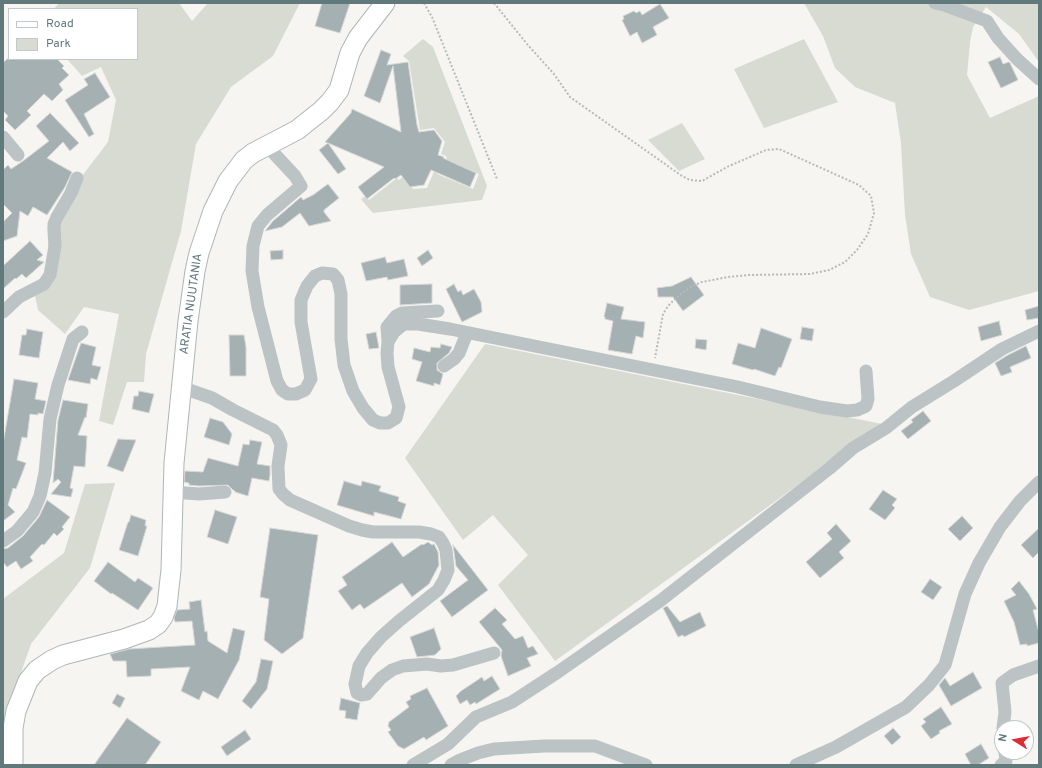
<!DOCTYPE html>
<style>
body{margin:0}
#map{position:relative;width:1042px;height:768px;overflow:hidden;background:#f6f5f2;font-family:Overpass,sans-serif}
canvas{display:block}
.frame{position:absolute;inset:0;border:4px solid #62797c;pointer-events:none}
.legend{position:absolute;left:8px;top:8px;width:130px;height:52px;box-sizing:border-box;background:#fff;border:1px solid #c0c9cb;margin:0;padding:5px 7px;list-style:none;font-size:12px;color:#62797c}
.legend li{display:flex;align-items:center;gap:8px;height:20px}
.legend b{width:20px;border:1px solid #c0c9cb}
.north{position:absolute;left:994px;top:720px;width:40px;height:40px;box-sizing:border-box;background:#fff;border:1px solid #c0c9cb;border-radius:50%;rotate:281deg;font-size:11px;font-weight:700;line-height:16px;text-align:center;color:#62797c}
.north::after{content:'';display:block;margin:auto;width:14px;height:18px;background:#dd2c38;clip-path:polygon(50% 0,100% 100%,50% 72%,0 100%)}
</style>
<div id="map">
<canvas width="1042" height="768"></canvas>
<div class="frame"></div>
<ul class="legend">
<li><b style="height:5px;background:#fff"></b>Road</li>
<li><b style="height:11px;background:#d7dbd2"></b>Park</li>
</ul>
<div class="north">N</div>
</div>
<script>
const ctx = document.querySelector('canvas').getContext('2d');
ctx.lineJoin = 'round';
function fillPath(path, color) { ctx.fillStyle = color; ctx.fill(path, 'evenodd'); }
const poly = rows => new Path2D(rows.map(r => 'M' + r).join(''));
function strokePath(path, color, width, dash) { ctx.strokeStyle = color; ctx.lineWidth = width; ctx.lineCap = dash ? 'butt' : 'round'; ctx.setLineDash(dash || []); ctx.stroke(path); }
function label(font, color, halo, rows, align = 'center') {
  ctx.font = font + ' Overpass,sans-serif'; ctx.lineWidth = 4; ctx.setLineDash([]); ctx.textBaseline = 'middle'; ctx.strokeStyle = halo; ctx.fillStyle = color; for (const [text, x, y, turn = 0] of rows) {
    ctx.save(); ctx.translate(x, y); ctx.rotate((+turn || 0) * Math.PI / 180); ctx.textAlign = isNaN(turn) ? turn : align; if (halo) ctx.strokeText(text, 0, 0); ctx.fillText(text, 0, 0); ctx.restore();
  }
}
fillPath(poly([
 [59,3,179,3,192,21,208,3,300,3,273,56,231,87,196,144,181,231,146,354,144,382,127,382,113,425,99,421,119,314,84,307,65,334,38,310,34,291,46,273,49,255,47,228,62,202,108,142,116,100,101,67,82,76,67,59,137,59,137,9,54,9],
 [804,3,1039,3,1039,62,1019,34,986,7,973,27,970,42,967,75,990,118,1039,96,1039,291,969,310,930,297,911,254,905,215,901,143,895,103,855,87,835,68,823,36],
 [423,39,433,47,487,186,482,200,373,213,371,211,361,199,366,196,369,200,397,178,399,180,403,177,413,189,427,188,435,169,438,170,437,174,473,189,479,174,447,160,446,156,441,154,445,142,434,128,420,130,409,61,403,56],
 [804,39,838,102,764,128,734,69],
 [682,123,705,159,679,171,648,140],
 [485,344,882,424,555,661,498,585,528,555,493,515,463,540,405,458],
 [115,483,90,568,31,644,3,724,3,599,64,553,85,484]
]), '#d7dbd2');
const building = poly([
 [322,3,350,3,340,33,315,26,322,3],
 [660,4,669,18,653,27,657,35,642,43,637,32,630,36,622,20,624,19,623,16,634,11,636,13,640,11,642,15,660,4],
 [381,50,391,54,387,65,408,62,417,125,419,132,434,130,442,141,438,155,444,157,443,158,476,173,470,187,431,170,424,185,410,187,401,175,395,179,394,178,367,199,358,187,384,167,328,143,346,169,338,174,319,150,328,143,325,142,351,113,352,109,401,132,393,66,380,103,364,96,381,50],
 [1000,57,1003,64,1009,62,1010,63,1018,80,1001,88,988,62,1000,57],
 [7,59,57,59,64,66,62,68,69,75,59,84,63,90,52,101,44,94,27,111,31,115,15,130,5,120,8,116,3,111,3,63,7,59],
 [95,73,110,97,84,114,94,134,89,137,65,100,88,85,84,79,95,73],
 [50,113,79,143,70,151,63,142,47,158,72,172,65,187,47,215,33,207,28,216,20,211,17,236,3,241,3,227,4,221,12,213,3,204,3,170,8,165,11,169,23,161,49,141,36,126,50,113],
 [328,184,339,198,324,210,324,212,331,221,309,226,300,213,282,227,265,231,273,221,301,197,303,200,313,195,328,184],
 [30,241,43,255,37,260,44,262,26,278,22,274,16,279,15,278,3,289,3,266,30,241],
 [283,250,283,259,271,260,270,251,283,250],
 [428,250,433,258,422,266,417,258,428,250],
 [385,257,387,263,404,259,408,276,388,280,387,277,366,281,361,263,385,257],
 [691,277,704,295,683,311,673,297,658,297,657,288,672,286,691,277],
 [432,284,432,303,400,305,400,285,432,284],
 [454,284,458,292,461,290,463,295,474,289,481,302,482,312,462,322,446,289,454,284],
 [607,303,624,307,621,319,645,322,643,338,636,336,632,354,608,350,613,321,605,319,605,317,604,317,607,303],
 [1039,306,1039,318,1027,320,1025,310,1039,306],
 [999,321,1002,335,981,341,978,327,999,321],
 [802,327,814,329,812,341,800,339,802,327],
 [761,328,792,339,781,368,779,367,775,376,754,369,753,370,732,364,738,343,755,348,761,328],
 [27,329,43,332,39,358,19,355,22,335,26,335,27,329],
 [376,332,379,348,369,349,366,334,376,332],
 [229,335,244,335,246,347,246,376,230,376,229,335],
 [696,339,707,340,706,350,695,348,696,339],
 [81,343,96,347,92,365,101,367,97,380,91,378,90,384,68,380,81,343],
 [441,344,452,347,449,353,437,363,437,370,443,374,440,385,434,383,434,386,416,381,422,362,412,359,414,348,430,352,431,347,440,348,441,344],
 [1026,346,1031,358,1010,367,1012,372,1001,376,995,363,1008,355,1026,346],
 [14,379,38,383,35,399,46,401,43,414,38,413,38,415,30,414,27,438,22,437,17,460,26,463,16,489,13,488,8,505,15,512,3,521,3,444,14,379],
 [139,391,154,394,149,413,132,409,134,396,138,396,139,391],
 [63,400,88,404,86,418,85,417,78,435,87,436,85,467,74,466,70,488,73,489,71,497,51,494,61,482,58,479,53,483,58,420,63,400],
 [923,411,931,421,908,439,901,431,913,422,911,420,923,411],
 [210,418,223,422,232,434,229,445,204,437,210,418],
 [118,439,136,440,123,472,107,466,118,439],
 [250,440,262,442,257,464,270,466,270,475,269,481,252,478,248,496,235,492,235,491,233,490,228,485,199,486,189,485,189,483,184,482,185,471,203,472,208,458,238,466,243,444,249,445,250,440],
 [344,481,361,486,362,481,381,486,379,491,399,497,398,501,406,504,401,519,374,512,374,516,337,505,344,481],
 [883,490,897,499,892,505,895,508,885,520,869,509,883,490],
 [47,500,70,517,62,527,64,529,57,536,54,533,44,545,42,544,30,557,33,561,21,569,16,561,7,567,3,562,3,549,8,548,23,536,39,517,47,500],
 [215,510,237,517,228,544,207,537,215,510],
 [131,515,146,520,145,526,147,526,138,556,119,550,128,522,129,522,131,515],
 [962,516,973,528,960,541,948,529,962,516],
 [836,524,851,541,839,552,844,558,820,578,806,562,832,539,827,533,836,524],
 [270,528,318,535,303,638,282,654,264,640,269,599,260,597,270,528],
 [1039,528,1039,552,1033,558,1021,545,1039,528],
 [392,542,403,557,422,544,423,545,428,542,432,545,434,544,438,552,439,565,429,584,412,597,402,583,364,609,360,604,352,610,338,591,347,585,342,577,392,542],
 [453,545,488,590,452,617,440,601,468,580,456,566,453,545],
 [108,562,135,582,138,578,153,588,138,610,112,593,111,594,94,581,108,562],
 [930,579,942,587,933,600,921,592,930,579],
 [1019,581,1029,594,1037,609,1033,610,1039,633,1039,643,1027,646,1027,644,1020,645,1014,622,1004,601,1016,595,1011,589,1019,581],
 [201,600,205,632,207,631,208,641,227,653,233,628,245,631,239,660,218,699,203,691,199,700,181,691,190,667,151,669,151,676,127,677,126,661,113,661,110,654,129,649,195,645,192,621,175,622,174,618,177,610,190,609,189,602,201,600],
 [667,606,680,622,700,612,706,626,684,637,683,635,678,637,663,608,667,606],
 [495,608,507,620,502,624,515,639,523,636,528,648,533,646,538,654,527,658,531,666,508,676,501,656,502,650,479,622,495,608],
 [434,628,441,649,435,655,417,657,410,637,434,628],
 [261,659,273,661,267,689,251,709,242,701,256,682,261,659],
 [973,672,982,688,951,706,939,685,945,678,950,686,973,672],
 [492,676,500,689,476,704,475,702,470,705,467,700,460,704,456,696,461,691,482,677,484,681,492,676],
 [427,688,448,726,426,740,424,737,404,749,398,746,388,732,391,730,388,726,389,722,409,707,406,702,411,699,410,696,427,688],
 [117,694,125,698,120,708,112,703,117,694],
 [341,698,360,703,357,720,345,718,346,711,339,710,341,698],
 [941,707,952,724,939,731,940,733,931,739,921,726,926,722,923,719,941,707],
 [127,718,161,742,145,765,94,765,127,718],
 [893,728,901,737,892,745,884,736,893,728],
 [245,730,251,739,227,756,221,747,245,730],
 [981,744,989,758,978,765,971,765,965,754,981,744]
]);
fillPath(building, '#a4b0b2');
strokePath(building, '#d7d7d5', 1);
const secondary = poly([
 [13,765,13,728,16,711,28,681,37,670,52,660,63,655,124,639,149,630,158,624,163,617,167,606,171,570,174,463,188,321,195,271,199,253,213,211,228,181,244,160,253,153,297,130,321,111,330,102,339,90,350,53,358,38,385,3]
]);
strokePath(secondary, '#adb6b7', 21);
strokePath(poly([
 [424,3,432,17,497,179],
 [494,3,527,44,554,74,570,97,682,176,690,180,702,181,727,167,766,150,779,149,859,185,871,196,874,213,868,234,857,250,845,262,829,270,810,274,749,275,728,277,702,282,692,286,677,297,668,306,663,314,655,358]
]), '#b5babb', 2, [2, 2]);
strokePath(poly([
 [935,3,944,5,987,21,998,38,1017,59,1039,79],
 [3,137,18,155],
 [267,146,295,176,301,186,267,215,258,226,253,246,252,271,258,307,277,381,282,390,288,394,296,394,305,390,311,379,301,322,301,300,307,286,315,276,322,273,333,274,338,280,341,294,341,339,344,365,353,391,363,408,373,420,380,423,388,423,396,418,399,407,388,367,387,353,388,342,394,332,404,324,418,324,450,329,738,387,820,407,847,411,857,410,866,406,868,399,866,371],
 [3,312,19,297,44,284,50,275,55,246,54,224,57,217,71,193,77,178],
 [388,341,387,327,396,316,402,313,438,311],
 [444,366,454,359,459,353,467,333],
 [181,390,189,390,212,398,233,410,273,430,277,435,281,445,278,466,279,489,283,494,290,500,349,526,362,530,373,532,419,532,431,534,439,537,443,543,446,550,448,570,444,580,438,590,399,621,381,637,367,653,359,666,355,684,357,693,361,695,367,694,381,678,392,670,403,666,427,664,441,666,453,665,494,653],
 [173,492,199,494,225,492],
 [3,541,17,531,33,512,40,496,45,473,50,419,58,385,73,339,82,332],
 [1003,728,1005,712,1002,683,1013,675,1039,666],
 [413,765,448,744,476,717,512,702,558,672,660,601,830,468,853,448,886,428,912,407,954,381,1002,349,1039,331],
 [451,765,460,760,478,753,494,749,544,746,595,746,646,765],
 [796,765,836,747,906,707,929,685,945,665,965,594,979,563,1000,527,1020,501,1039,482],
 [1001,765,1006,761,1005,752]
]), '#bcc3c4', 13);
strokePath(secondary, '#fff', 19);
label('12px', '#62797c', '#fff', [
 ["ARATIA NUUTANIA",192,304,-82]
]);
</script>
